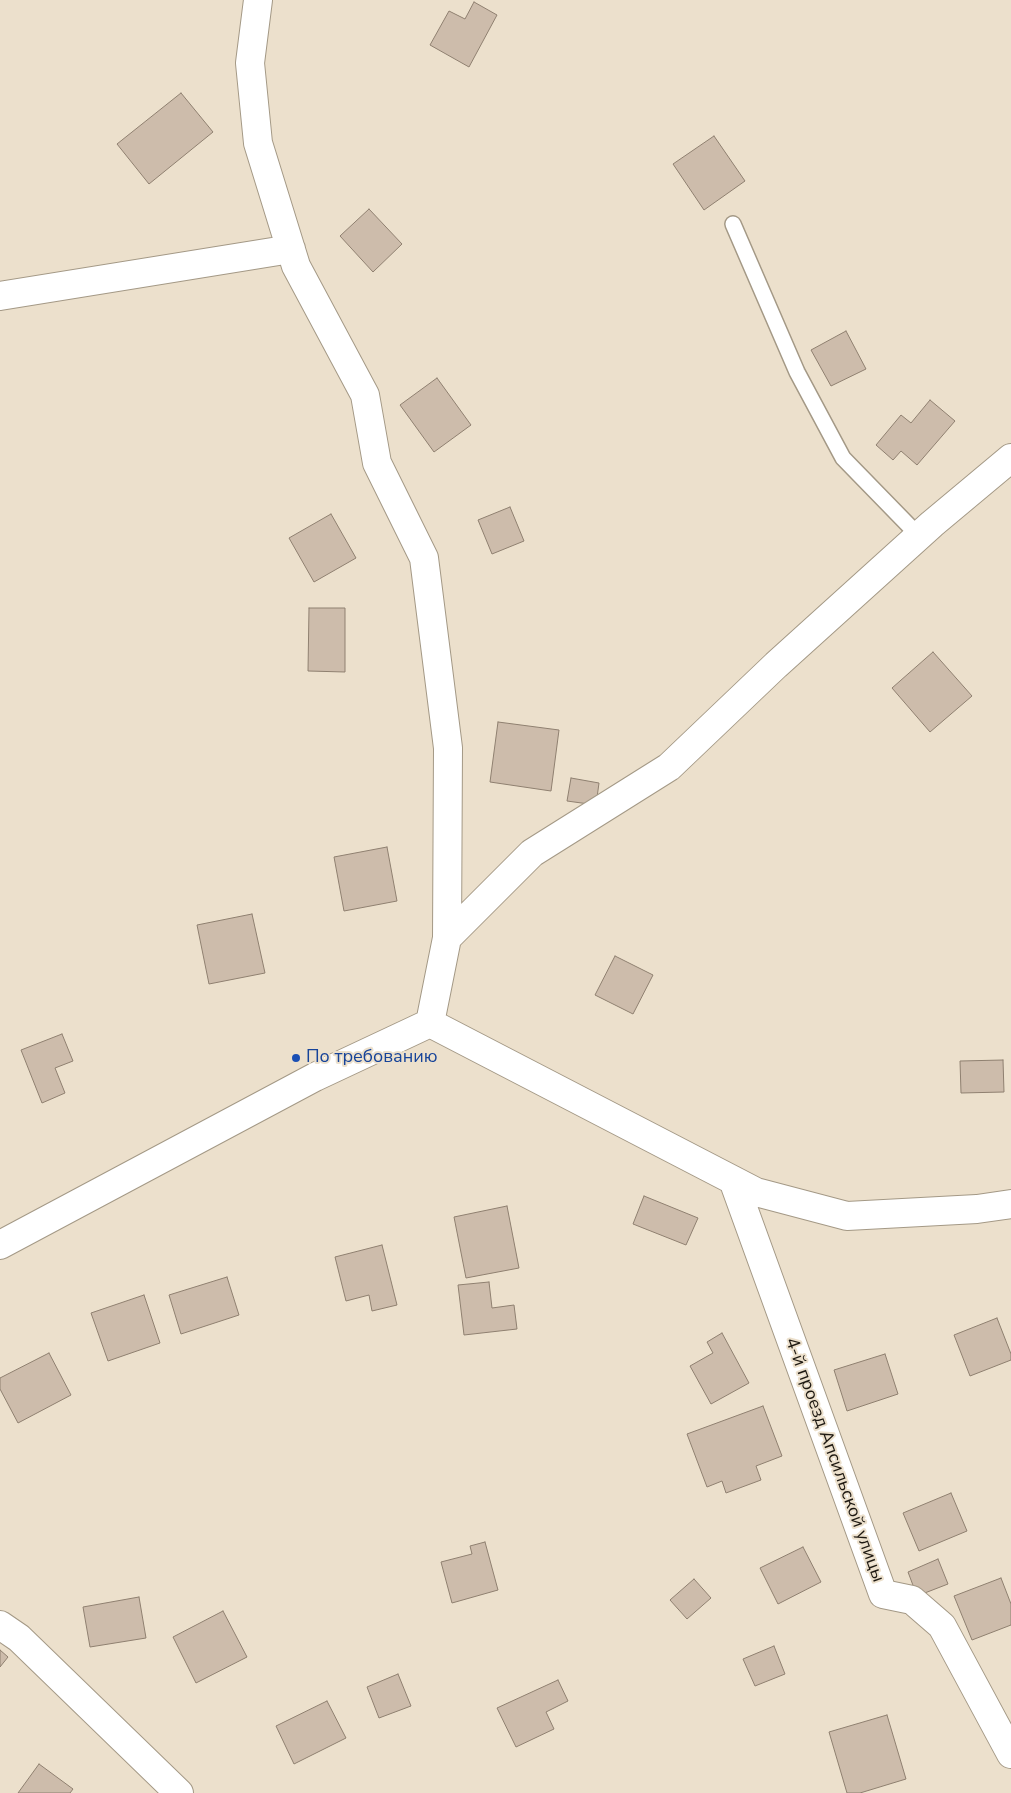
<!DOCTYPE html>
<meta charset="utf-8">
<style>
body{margin:0}
canvas{display:block;background:#ece0cc}
</style>
<canvas width="1011" height="1793"></canvas>
<script>
const ctx = document.querySelector('canvas').getContext('2d');
ctx.lineJoin = 'round';
function fillPath(path, color) { ctx.fillStyle = color; ctx.fill(path, 'evenodd'); }
const poly = rows => new Path2D(rows.map(r => 'M' + r).join(''));
function strokePath(path, color, width, dash) { ctx.strokeStyle = color; ctx.lineWidth = width; ctx.lineCap = dash ? 'butt' : 'round'; ctx.setLineDash(dash || []); ctx.stroke(path); }
function label(font, color, halo, rows, align = 'center') {
  ctx.font = font + ' "Nunito Sans",sans-serif'; ctx.lineWidth = 4; ctx.setLineDash([]); ctx.textBaseline = 'middle'; ctx.strokeStyle = halo; ctx.fillStyle = color; for (const [text, x, y, turn = 0] of rows) {
    ctx.save(); ctx.translate(x, y); ctx.rotate((+turn || 0) * Math.PI / 180); ctx.textAlign = isNaN(turn) ? turn : align; if (halo) ctx.strokeText(text, 0, 0); ctx.fillText(text, 0, 0); ctx.restore();
  }
}
const building = poly([
 [474,2,497,15,469,67,430,45,449,11,465,19,474,2],
 [181,93,213,132,149,184,117,144,181,93],
 [714,136,745,181,704,210,673,164,714,136],
 [369,209,402,244,373,272,340,236,369,209],
 [846,331,866,369,831,386,811,350,846,331],
 [437,378,471,425,434,452,400,405,437,378],
 [930,400,955,421,917,465,901,451,893,460,876,445,901,415,911,423,930,400],
 [510,507,524,541,492,554,478,520,510,507],
 [331,514,356,558,314,582,289,538,331,514],
 [309,608,345,608,345,672,308,671,309,608],
 [933,652,972,696,930,732,892,688,933,652],
 [498,722,559,730,551,791,490,782,498,722],
 [571,778,599,783,596,805,567,801,571,778],
 [387,847,397,901,344,911,334,857,387,847],
 [252,914,265,973,209,984,197,925,252,914],
 [615,956,653,975,633,1014,595,995,615,956],
 [62,1034,73,1061,55,1068,65,1093,42,1103,21,1050,62,1034],
 [1003,1060,1004,1092,961,1093,960,1061,1003,1060],
 [644,1196,698,1218,686,1245,633,1224,644,1196],
 [507,1206,519,1268,466,1278,454,1217,507,1206],
 [382,1245,397,1305,372,1311,369,1295,346,1301,335,1257,382,1245],
 [227,1277,239,1315,181,1334,169,1295,227,1277],
 [489,1282,492,1308,514,1305,517,1329,464,1335,458,1285,489,1282],
 [144,1295,160,1343,108,1361,91,1313,144,1295],
 [997,1318,1011,1354,1011,1360,970,1376,954,1335,997,1318],
 [722,1333,749,1383,711,1404,690,1366,713,1353,707,1342,722,1333],
 [49,1353,71,1395,18,1423,0,1389,0,1378,49,1353],
 [885,1354,898,1394,847,1411,834,1370,885,1354],
 [763,1406,782,1456,756,1466,761,1480,726,1493,722,1481,707,1487,687,1434,763,1406],
 [951,1493,967,1531,919,1551,903,1513,951,1493],
 [485,1542,498,1590,452,1603,441,1562,472,1554,470,1546,485,1542],
 [803,1547,821,1582,778,1604,760,1568,803,1547],
 [938,1559,948,1584,917,1596,908,1572,938,1559],
 [1001,1578,1011,1604,1011,1625,972,1640,954,1596,1001,1578],
 [694,1579,711,1598,687,1619,670,1600,694,1579],
 [139,1597,146,1638,90,1647,83,1607,139,1597],
 [223,1611,247,1657,196,1683,173,1637,223,1611],
 [774,1646,785,1674,755,1686,743,1659,774,1646],
 [0,1650,8,1657,0,1667,0,1650],
 [398,1674,411,1706,379,1718,367,1687,398,1674],
 [558,1680,568,1701,546,1712,554,1729,516,1747,497,1708,558,1680],
 [327,1701,346,1738,294,1764,276,1726,327,1701],
 [887,1715,906,1779,860,1793,847,1793,829,1732,887,1715],
 [39,1764,73,1789,70,1793,18,1793,39,1764]
]);
fillPath(building, '#cdbcab');
strokePath(building, '#8f8070', 1);
const lane = poly([
 [733,224,797,372,843,458,919,536]
]);
const street = poly([
 [258,0,250,63,258,143,296,266,365,395,377,463,424,558,448,748,447,938,430,1023],
 [0,296,291,249],
 [447,938,532,853,669,767,776,665,932,524,1011,458],
 [430,1023,756,1192,847,1216,977,1209,1011,1204],
 [733,1180,883,1594,912,1600,942,1626,1011,1754],
 [0,1245,315,1077,430,1023],
 [0,1625,19,1638,179,1793]
]);
strokePath(lane, '#a49986', 18);
strokePath(street, '#a49986', 30);
strokePath(lane, '#fff', 15);
strokePath(street, '#fff', 28);
for (const [x, y, r, color] of [
 [296,1058,5,"#1a4fb4"]
]) { const dot = new Path2D(); dot.arc(x, y, r, 0, 2 * Math.PI); ctx.fillStyle = color; ctx.fill(dot); strokePath(dot, '#ece0cc', 2); }
label('18px', '#164399', '#ece0cc', [
 ["По требованию",306,1058]
], 'left');
label('18px', '#1e1912', '#ece0cc', [
 ["4-й проезд Апсильской улицы",834,1460,70]
]);
</script>
